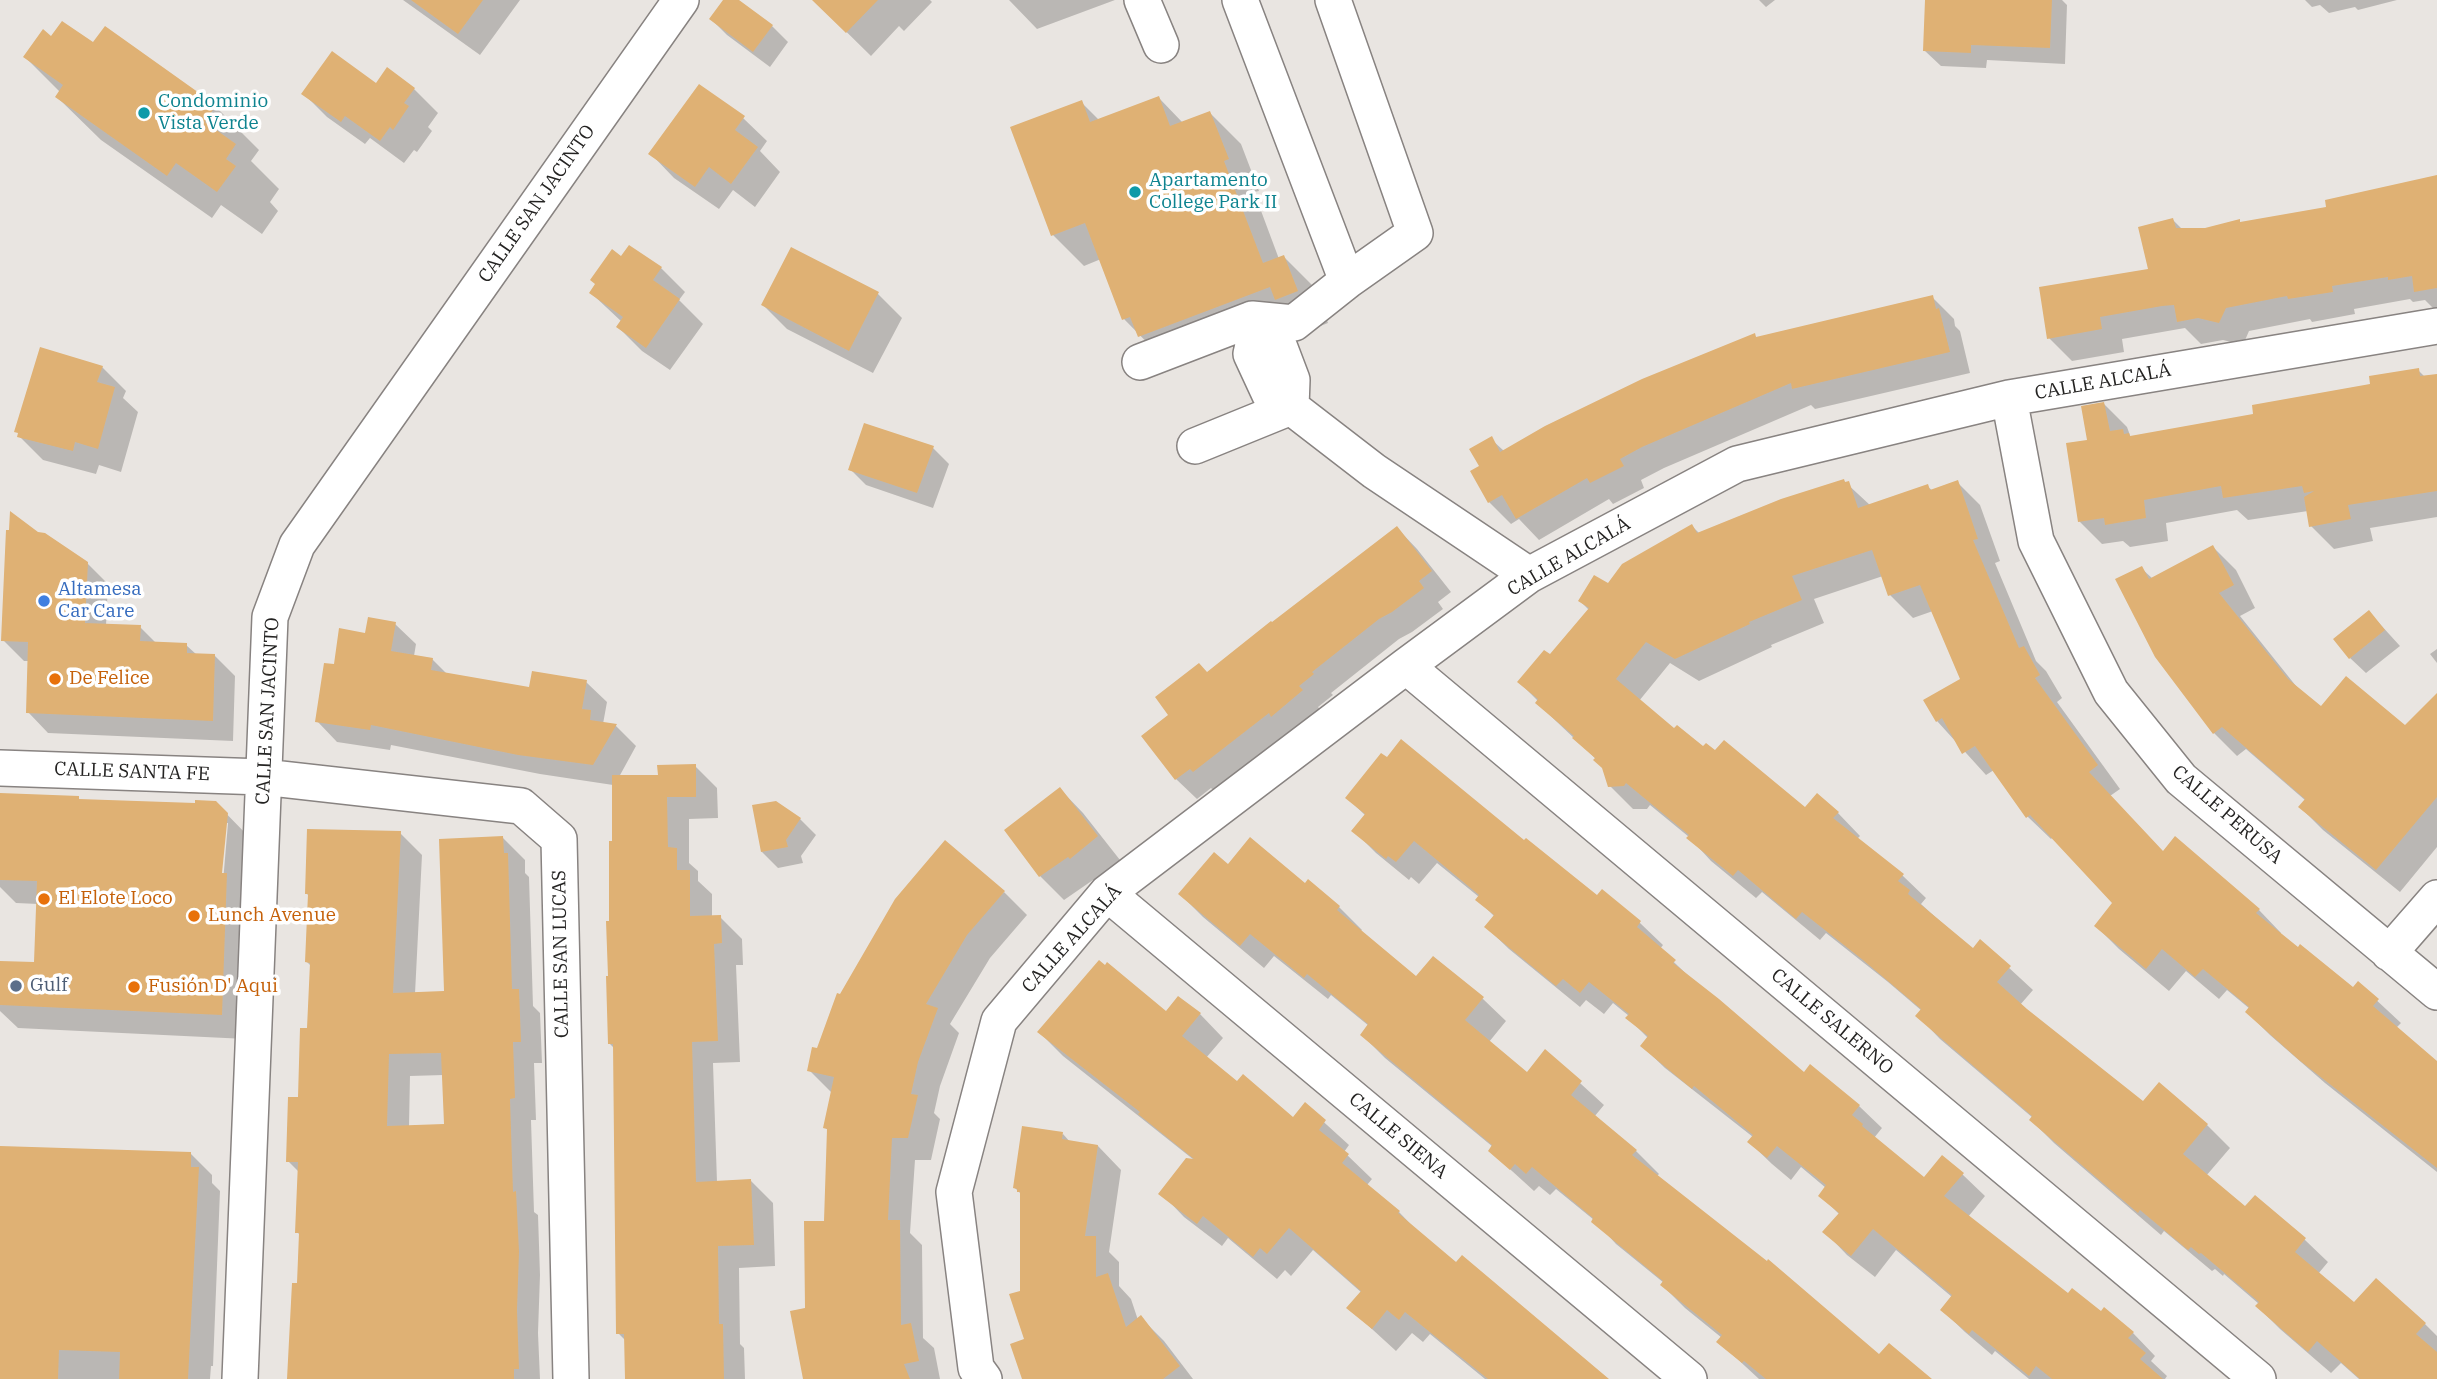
<!DOCTYPE html>
<meta charset="utf-8">
<style>
body{margin:0}
canvas{display:block;background:#e9e5e1}
</style>
<canvas width="2437" height="1379"></canvas>
<script>
const ctx = document.querySelector('canvas').getContext('2d');
ctx.lineJoin = 'round';
function fillPath(path, color) { ctx.fillStyle = color; ctx.fill(path, 'evenodd'); }
const poly = rows => new Path2D(rows.map(r => 'M' + r).join(''));
function strokePath(path, color, width, dash) { ctx.strokeStyle = color; ctx.lineWidth = width; ctx.lineCap = dash ? 'butt' : 'round'; ctx.setLineDash(dash || []); ctx.stroke(path); }
function label(font, color, halo, rows, align = 'center') {
  ctx.font = font + ' "IBM Plex Serif",serif'; ctx.lineWidth = 7; ctx.setLineDash([]); ctx.textBaseline = 'middle'; ctx.strokeStyle = halo; ctx.fillStyle = color; for (const [text, x, y, turn = 0] of rows) {
    ctx.save(); ctx.translate(x, y); ctx.rotate((+turn || 0) * Math.PI / 180); ctx.textAlign = isNaN(turn) ? turn : align; if (halo) ctx.strokeText(text, 0, 0); ctx.fillText(text, 0, 0); ctx.restore();
  }
}
fillPath(poly([
 [403,0,520,0,480,55],
 [725,0,736,0,772,26,788,42,770,67,727,35,711,19],
 [814,0,930,0,932,2,904,31,899,26,871,56],
 [1009,0,1115,0,1037,29],
 [1759,0,1775,0,1766,7],
 [1927,0,2062,0,2067,5,2065,64,1987,60,1986,68,1941,66,1925,51],
 [2305,0,2397,0,2358,10,2355,7,2329,13,2320,5,2312,7],
 [52,39,93,45,215,106,259,150,251,161,279,189,270,202,278,211,262,234,221,205,212,218,101,140,57,97,60,92,25,57],
 [388,70,414,89,438,113,428,127,432,131,417,152,414,150,404,163,370,138,365,144,327,117,303,93,377,86],
 [1159,98,1183,123,1210,113,1241,144,1259,191,1254,192,1279,259,1284,257,1315,288,1328,323,1308,331,1297,320,1171,367,1124,319,1101,259,1084,266,1053,235,1081,102,1100,121],
 [743,118,767,141,760,151,780,172,755,207,733,190,719,209,674,178,651,154],
 [2437,177,2437,312,2425,300,2413,302,2410,299,2354,309,2355,314,2312,322,2310,319,2249,331,2243,345,2223,340,2201,344,2185,328,2122,339,2124,352,2072,361,2049,338,2150,270,2173,220,2183,230,2205,230,2328,208],
 [630,247,661,268,685,292,679,300,703,324,670,370,642,351,618,327,622,322,591,293],
 [792,249,878,294,902,318,873,373,787,329,763,305],
 [1932,297,1954,319,1955,326,1960,331,1970,373,1815,409,1811,405,1664,468,1641,480,1644,488,1613,504,1609,499,1539,540,1519,519,1511,524,1489,502,1481,467,1491,439,1504,451,1755,336,1757,338],
 [102,367,126,391,123,398,138,412,121,472,99,465,96,474,43,460,19,436],
 [2418,370,2425,377,2437,375,2437,517,2370,528,2373,541,2334,549,2311,526,2308,511,2248,520,2237,510,2166,523,2168,541,2130,547,2123,541,2102,544,2079,521,2089,441,2104,404,2127,427,2131,438,2255,415,2372,385],
 [933,448,949,464,933,508,866,485,850,469],
 [1844,481,1871,506,1927,486,1933,491,1957,482,1980,505,2000,561,1995,563,2036,661,2046,671,2062,698,2057,702,2120,789,2110,796,2163,853,2175,839,2259,910,2281,933,2280,935,2353,990,2358,983,2401,1023,2396,1028,2437,1063,2437,1172,2325,1083,2270,1035,2247,1012,2250,1009,2227,990,2219,999,2186,971,2169,991,2119,949,2096,926,2115,903,2053,837,2051,839,2028,817,1994,770,1986,775,1937,721,1962,680,1933,611,1913,618,1890,595,1883,576,1814,599,1824,623,1771,645,1772,647,1699,681,1670,663,1639,701,1674,731,1805,810,1838,813,1860,836,1857,839,1903,876,1926,898,1921,904,1932,914,1973,950,1981,942,2033,990,2020,1005,2143,1104,2207,1125,2230,1148,2206,1176,2246,1209,2255,1197,2305,1240,2328,1262,2318,1274,2355,1305,2425,1324,2437,1336,2437,1379,2359,1379,2341,1363,2331,1373,2280,1329,2257,1306,2259,1304,2224,1274,2223,1276,2215,1269,2212,1271,2164,1231,2161,1235,2054,1143,2031,1120,2033,1118,1940,1039,1918,1016,1922,1011,1888,982,1826,933,1820,940,1762,892,1756,898,1711,861,1689,837,1650,805,1647,809,1633,809,1610,786,1604,769,1596,759,1537,703,1538,701,1519,682,1550,657,1589,610,1580,601,1609,585,1692,526,1700,534],
 [1397,528,1417,549,1451,592,1438,602,1443,609,1412,632,1399,639,1331,693,1333,695,1318,707,1322,712,1215,792,1211,788,1197,799,1176,779,1143,736,1170,715,1208,674],
 [37,534,87,563,108,584,106,626,140,627,157,644,186,645,197,655,214,655,235,676,233,741,48,733,28,712,29,661,24,661,3,640],
 [2213,547,2236,570,2255,608,2240,616,2300,691,2321,708,2405,727,2437,695,2437,847,2400,892,2323,830,2300,807,2306,801,2246,749,2237,756,2214,733,2141,568,2153,579],
 [2369,612,2400,646,2366,673,2350,658],
 [395,624,416,644,414,656,432,659,448,675,531,689,586,682,607,702,603,724,616,726,636,746,619,777,659,777,695,766,717,788,718,818,689,819,689,863,698,871,698,881,712,894,712,917,720,917,742,939,743,965,736,965,740,1062,713,1063,717,1182,751,1181,773,1203,775,1266,739,1268,740,1344,744,1348,745,1379,627,1379,626,1341,618,1333,614,1048,609,1043,613,785,540,774,391,745,390,750,337,742,317,721,335,666,367,635],
 [2437,649,2437,663,2430,654],
 [1060,789,1083,813,1120,860,1095,881,1093,880,1064,900,1040,876],
 [78,798,82,801,197,805,215,802,251,839,246,1039,18,1028,0,1011,0,963,35,964,38,904,16,903,0,887,0,802],
 [225,823,228,823,223,882,219,881],
 [1347,798,1524,842,1597,898,1602,892,1640,923,1663,945,1660,949,1696,983,1804,1074,1859,1106,1882,1128,1874,1138,1924,1179,1962,1174,1985,1196,1968,1217,2068,1295,2133,1333,2155,1356,2151,1361,2167,1376,2165,1379,2029,1379,1995,1351,1992,1355,1965,1332,1942,1310,1952,1297,1896,1250,1875,1277,1847,1255,1825,1232,1840,1215,1820,1195,1826,1188,1801,1167,1791,1180,1772,1164,1749,1142,1753,1137,1665,1068,1642,1046,1648,1038,1628,1018,1629,1016,1613,1003,1604,1014,1586,1000,1580,1007,1509,949,1486,927,1495,917,1478,900,1479,897,1437,863,1419,884,1411,877,1409,880,1376,853,1354,831,1366,816],
 [776,802,800,819,816,835,801,856,803,863,778,868,762,852],
 [400,833,422,855,415,994,445,993,503,838,525,860,525,873,529,877,533,1006,540,1013,542,1063,534,1063,536,1120,531,1120,534,1212,538,1215,540,1275,538,1333,540,1379,290,1379,299,1285,301,1236,297,1232,299,1172,288,1161,300,1099,309,1030,311,966,307,962,310,897,307,894],
 [444,1075,446,1126,409,1127,410,1076],
 [1229,867,1305,886,1308,882,1339,907,1362,930,1360,932,1417,978,1433,958,1483,999,1506,1021,1489,1042,1527,1074,1546,1052,1604,1105,1594,1117,1636,1151,1659,1174,1657,1176,1879,1357,1928,1379,1759,1379,1719,1342,1722,1338,1685,1308,1662,1285,1664,1283,1616,1244,1594,1220,1556,1189,1550,1195,1539,1186,1534,1191,1490,1151,1493,1147,1385,1058,1362,1035,1369,1026,1331,995,1328,999,1274,956,1264,968,1203,917,1180,894],
 [1004,892,1027,915,990,958,950,1024,959,1033,940,1086,934,1113,940,1119,931,1160,915,1160,910,1233,922,1245,923,1338,934,1348,940,1379,805,1379,825,1223,829,1132,825,1127,832,1093,809,1070,818,1050],
 [1166,1014,1200,1014,1223,1038,1206,1058,1238,1083,1293,1119,1305,1105,1349,1145,1344,1152,1372,1179,1367,1185,1399,1212,1422,1236,1607,1379,1485,1379,1430,1334,1423,1342,1412,1333,1396,1351,1349,1308,1362,1293,1313,1250,1291,1276,1285,1270,1277,1279,1228,1238,1222,1246,1184,1217,1161,1193,1194,1160,1063,1056,1039,1032],
 [1063,1134,1071,1143,1098,1146,1121,1170,1109,1252,1119,1262,1119,1286,1131,1299,1138,1320,1141,1318,1164,1341,1193,1379,1026,1379,1027,1340,1022,1292,1022,1195,1014,1187],
 [191,1154,212,1175,212,1183,220,1191,213,1366,211,1366,210,1379,0,1379,0,1203]
]), '#0003');
fillPath(poly([
 [411,0,483,0,458,34],
 [723,0,739,0,773,25,753,52,709,19],
 [812,0,878,0,846,33],
 [1925,0,2052,0,2050,48,1971,45,1971,53,1923,51],
 [62,21,93,42,105,26,216,105,205,122,236,144,226,159,236,166,217,192,176,163,167,176,55,97,63,85,23,57,43,29,51,36],
 [332,51,376,83,387,67,415,88,404,103,409,106,393,130,390,127,380,141,345,116,341,122,301,94],
 [699,84,745,116,735,130,758,147,731,184,709,167,695,187,648,154],
 [1159,96,1170,126,1210,111,1229,159,1224,161,1263,263,1284,255,1298,291,1275,300,1270,287,1138,337,1130,317,1122,320,1085,223,1051,236,1010,127,1082,100,1090,122],
 [2437,175,2437,288,2414,292,2412,276,2388,280,2388,277,2332,286,2333,292,2288,299,2287,296,2226,308,2219,323,2198,318,2177,322,2174,305,2162,306,2100,317,2102,329,2047,339,2039,287,2148,269,2138,227,2173,218,2176,228,2205,228,2240,219,2240,222,2326,207,2325,200],
 [629,245,662,267,653,280,680,299,646,348,616,327,623,317,589,293,595,284,590,280,612,249,621,256],
 [791,247,879,292,849,351,761,305],
 [1933,295,1936,309,1939,308,1950,352,1792,389,1791,383,1642,447,1620,459,1624,466,1590,483,1587,478,1516,519,1502,495,1488,503,1470,471,1479,466,1469,449,1492,436,1500,452,1545,426,1642,379,1755,333,1756,337],
 [40,347,103,366,97,382,115,387,98,449,75,442,73,451,17,437,18,433,14,432],
 [2419,368,2420,376,2437,374,2437,491,2348,505,2351,519,2309,527,2304,497,2314,491,2304,493,2302,486,2223,498,2221,486,2144,500,2146,518,2105,525,2104,518,2078,522,2066,443,2087,440,2081,406,2104,402,2110,431,2123,429,2124,434,2129,433,2130,436,2253,414,2252,405,2370,384,2369,376],
 [864,423,934,446,917,493,848,470],
 [1844,479,1845,482,1849,481,1858,508,1928,484,1930,490,1958,480,1978,539,1973,540,2019,648,2024,646,2040,675,2035,678,2098,765,2089,772,2163,851,2175,836,2260,909,2256,913,2298,947,2300,944,2353,987,2358,981,2379,999,2373,1006,2437,1061,2437,1168,2299,1060,2245,1012,2249,1007,2203,969,2195,977,2162,949,2146,969,2094,926,2112,903,2030,815,2026,818,1975,746,1962,754,1942,718,1936,722,1923,700,1960,679,1920,585,1888,596,1872,550,1792,576,1802,600,1749,622,1750,624,1675,659,1646,642,1616,679,1674,728,1677,725,1703,746,1706,743,1715,750,1724,740,1805,807,1817,793,1839,812,1833,818,1904,874,1898,881,1910,890,1908,894,1973,948,1980,939,2011,966,1997,982,2027,1009,2143,1101,2159,1082,2208,1124,2183,1154,2245,1206,2255,1195,2306,1238,2295,1252,2354,1302,2376,1278,2426,1323,2416,1334,2437,1352,2437,1379,2360,1379,2317,1341,2308,1352,2255,1306,2259,1302,2201,1253,2199,1254,2191,1247,2188,1250,2140,1210,2138,1213,2029,1120,2032,1116,1915,1016,1921,1009,1863,960,1802,912,1796,919,1738,870,1733,876,1686,838,1689,835,1626,783,1624,786,1608,787,1602,768,1593,760,1595,758,1572,738,1574,736,1535,703,1538,699,1517,682,1544,650,1550,654,1589,608,1578,601,1594,575,1608,583,1622,564,1692,524,1697,533,1781,499],
 [10,511,38,532,45,533,88,562,85,623,141,625,140,641,187,643,187,653,215,654,213,721,26,713,28,642,1,641,6,530,9,530],
 [1397,526,1432,571,1419,581,1424,588,1392,612,1379,619,1312,672,1314,674,1299,686,1303,690,1271,717,1269,713,1193,772,1190,769,1175,780,1141,736,1168,715,1155,697,1199,663,1207,672,1271,621,1272,622],
 [2213,545,2234,585,2219,593,2288,679,2321,706,2346,676,2405,725,2437,693,2437,797,2376,870,2298,807,2305,799,2222,727,2213,734,2155,657,2115,579,2142,566,2149,579],
 [2369,610,2385,630,2349,659,2333,639],
 [368,617,396,622,391,651,433,658,431,670,529,687,532,671,587,680,582,709,591,710,590,720,617,724,593,765,518,755,371,725,370,730,315,722,324,663,334,664,339,628,365,633],
 [1401,739,1524,840,1526,838,1597,895,1602,889,1641,921,1637,927,1676,960,1673,963,1719,999,1804,1072,1810,1064,1860,1105,1852,1115,1863,1124,1862,1126,1924,1177,1942,1155,1964,1173,1944,1196,2068,1293,2072,1288,2101,1311,2104,1307,2134,1332,2128,1338,2146,1353,2140,1359,2163,1379,2052,1379,2036,1366,2029,1376,1972,1330,1969,1334,1940,1310,1952,1295,1873,1229,1851,1256,1822,1232,1839,1213,1818,1196,1826,1185,1777,1146,1767,1158,1747,1142,1753,1135,1694,1086,1692,1089,1640,1046,1648,1036,1625,1018,1629,1014,1589,982,1580,993,1563,979,1556,986,1484,927,1494,915,1475,900,1479,895,1414,841,1396,862,1388,856,1386,859,1351,831,1365,814,1345,798,1381,753,1387,757],
 [696,764,696,797,667,797,668,847,677,848,677,870,690,870,690,916,721,915,722,943,714,944,718,1041,692,1042,696,1182,751,1179,754,1245,718,1246,719,1324,723,1324,724,1379,625,1379,624,1334,616,1334,613,1044,608,1044,606,976,608,976,606,921,609,921,609,841,612,841,612,775,658,775,657,765],
 [1060,787,1098,836,1070,859,1068,857,1039,877,1004,830],
 [0,793,79,796,79,799,195,803,195,800,216,801,228,813,222,873,227,873,222,1015,0,1005,0,961,34,962,37,881,0,880],
 [776,801,801,818,786,840,788,847,761,852,752,805],
 [307,829,401,831,393,993,444,991,439,839,503,836,504,853,508,853,512,989,519,989,521,1042,513,1042,515,1098,510,1099,513,1192,516,1191,519,1252,517,1310,519,1369,514,1369,514,1379,287,1379,292,1283,297,1283,299,1233,295,1233,298,1162,286,1162,288,1097,298,1097,300,1028,307,1028,310,963,305,962,308,894,305,894],
 [441,1053,444,1124,387,1126,389,1054],
 [1250,837,1305,883,1308,879,1340,906,1337,910,1416,976,1433,956,1484,997,1465,1020,1527,1072,1545,1049,1582,1081,1571,1095,1637,1150,1632,1155,1767,1261,1768,1259,1879,1354,1889,1343,1932,1379,1766,1379,1744,1361,1742,1363,1716,1342,1722,1335,1660,1285,1663,1281,1591,1222,1593,1218,1532,1167,1526,1174,1515,1164,1510,1170,1488,1151,1492,1145,1360,1035,1368,1024,1307,974,1304,978,1250,934,1240,946,1178,894,1214,852,1228,864],
 [945,840,1005,891,967,935,926,1004,938,1008,918,1062,911,1094,918,1095,908,1138,892,1138,888,1220,900,1220,901,1325,911,1323,919,1361,904,1364,910,1379,803,1379,790,1311,805,1308,804,1221,824,1221,827,1129,823,1128,834,1077,807,1071,812,1047,817,1048,837,993,840,994,895,899],
 [1099,960,1105,965,1107,962,1166,1011,1178,996,1201,1013,1182,1036,1237,1081,1243,1074,1293,1117,1305,1102,1326,1120,1319,1130,1349,1154,1342,1163,1400,1211,1398,1213,1456,1262,1462,1255,1609,1379,1488,1379,1405,1312,1399,1320,1387,1310,1372,1329,1346,1308,1361,1291,1289,1228,1267,1254,1260,1248,1253,1257,1203,1216,1197,1224,1158,1194,1186,1158,1194,1159,1138,1114,1140,1112,1037,1032],
 [1022,1126,1063,1132,1062,1139,1098,1145,1085,1236,1096,1236,1096,1277,1108,1273,1126,1327,1141,1315,1180,1366,1163,1379,1022,1379,1010,1344,1024,1339,1009,1294,1020,1291,1020,1192,1017,1192,1017,1189,1013,1188],
 [0,1146,191,1152,191,1167,199,1167,188,1379,119,1379,120,1352,59,1350,58,1379,0,1379]
]), '#dfb174');
const minor = poly([
 [1142,0,1161,45],
 [1240,0,1347,281,1294,323,1252,319],
 [1333,0,1415,233,1347,281],
 [1256,332,1278,343,1292,380,1291,407],
 [1140,362,1252,319,1256,332,1251,354,1270,395,1291,407,1374,471,1529,575],
 [2009,398,2036,541,2111,692,2181,779,2437,992],
 [1195,446,1291,407],
 [1406,666,2258,1379],
 [0,768,263,777,521,806,559,839,571,1379],
 [1107,893,1689,1379],
 [2389,953,2437,898],
 [240,1379,270,617,297,545,681,0],
 [984,1379,976,1368,954,1192,999,1021,1107,893,1406,666,1529,575,1737,464,2009,398,2437,326]
]);
strokePath(minor, '#888381', 38);
strokePath(minor, '#fff', 35);
for (const [x, y, r, color] of [
 [144,113,7,"#0f9aa8"],
 [1135,192,7,"#0f9aa8"],
 [44,601,7,"#3f7fe0"],
 [55,679,7,"#e8710a"],
 [44,899,7,"#e8710a"],
 [194,916,7,"#e8710a"],
 [16,986,7,"#5c6f8a"],
 [134,987,7,"#e8710a"]
]) { const dot = new Path2D(); dot.arc(x, y, r, 0, 2 * Math.PI); ctx.fillStyle = color; ctx.fill(dot); strokePath(dot, '#fff', 2.5); }
label('19px', '#0d838f', '#fff', [
 ["Condominio",158,102],
 ["Vista Verde",158,124],
 ["Apartamento",1149,181],
 ["College Park II",1149,203]
], 'left');
label('19px', '#242322', '#fff', [
 ["CALLE SAN JACINTO",537,204,-55],
 ["CALLE ALCALÁ",2103,382,-10],
 ["CALLE ALCALÁ",1569,557,-30],
 ["CALLE SAN JACINTO",268,711,-87],
 ["CALLE SANTA FE",132,772,2],
 ["CALLE PERUSA",2227,815,41],
 ["CALLE ALCALÁ",1072,939,-48],
 ["CALLE SAN LUCAS",561,954,-91],
 ["CALLE SALERNO",1832,1022,40],
 ["CALLE SIENA",1398,1136,40]
]);
label('19px', '#366cbe', '#fff', [
 ["Altamesa",58,590],
 ["Car Care",58,612]
], 'left');
label('19px', '#c56008', '#fff', [
 ["De Felice",69,679],
 ["El Elote Loco",58,899],
 ["Lunch Avenue",208,916],
 ["Fusión D' Aqui",148,987]
], 'left');
label('19px', '#4e5e75', '#fff', [
 ["Gulf",30,986]
], 'left');
</script>
